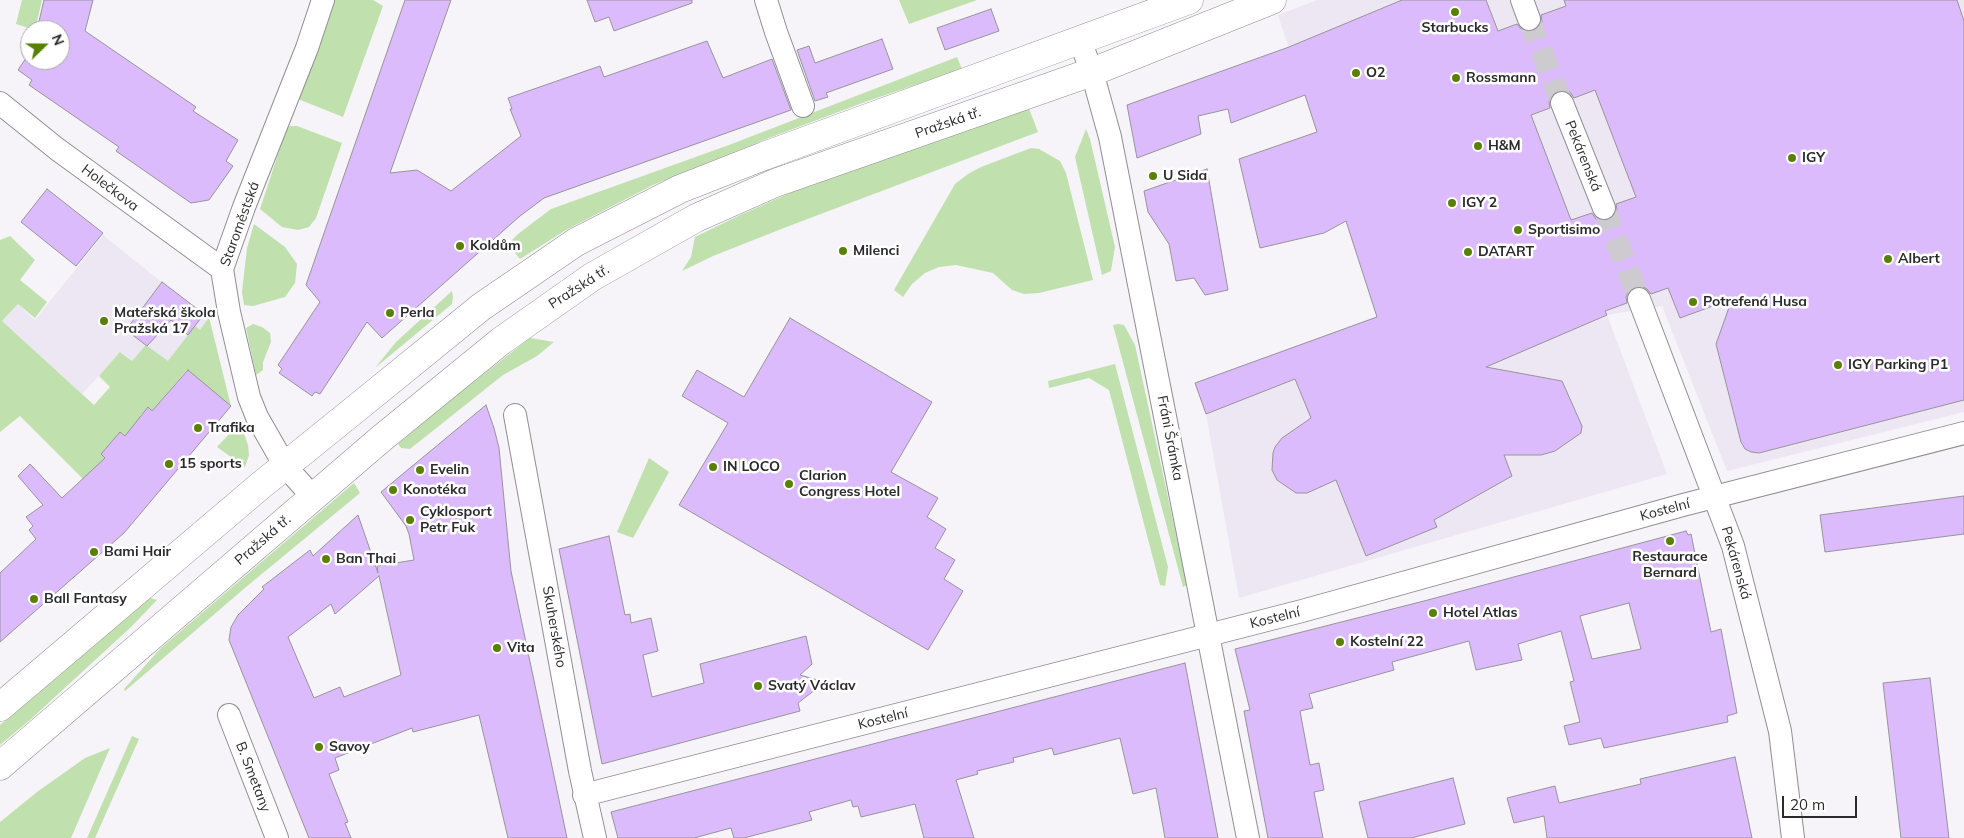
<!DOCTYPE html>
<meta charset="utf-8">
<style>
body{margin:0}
#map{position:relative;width:1964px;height:838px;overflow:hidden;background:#f6f3f9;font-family:Mulish,sans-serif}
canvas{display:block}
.north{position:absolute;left:20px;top:20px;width:50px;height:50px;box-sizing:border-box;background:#fff;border:1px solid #aaaaab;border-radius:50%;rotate:68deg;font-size:14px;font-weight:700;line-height:20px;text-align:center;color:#2b2a2c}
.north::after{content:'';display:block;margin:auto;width:18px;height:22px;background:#588103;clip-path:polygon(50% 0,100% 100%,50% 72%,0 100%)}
.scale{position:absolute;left:1782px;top:796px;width:75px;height:22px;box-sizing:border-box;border:2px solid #2b2a2c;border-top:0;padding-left:6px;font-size:15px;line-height:18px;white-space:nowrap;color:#2b2a2c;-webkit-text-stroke:4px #fff;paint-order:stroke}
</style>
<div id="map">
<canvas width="1964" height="838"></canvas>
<div class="north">N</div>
<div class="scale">20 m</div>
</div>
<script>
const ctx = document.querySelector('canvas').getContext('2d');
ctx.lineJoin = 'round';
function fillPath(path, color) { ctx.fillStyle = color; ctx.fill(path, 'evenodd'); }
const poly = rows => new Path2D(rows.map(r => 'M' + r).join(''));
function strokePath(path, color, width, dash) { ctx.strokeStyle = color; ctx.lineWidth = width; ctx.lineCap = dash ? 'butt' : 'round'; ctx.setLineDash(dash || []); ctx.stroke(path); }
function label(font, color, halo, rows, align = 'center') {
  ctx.font = font + ' Mulish,sans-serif'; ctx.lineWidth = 5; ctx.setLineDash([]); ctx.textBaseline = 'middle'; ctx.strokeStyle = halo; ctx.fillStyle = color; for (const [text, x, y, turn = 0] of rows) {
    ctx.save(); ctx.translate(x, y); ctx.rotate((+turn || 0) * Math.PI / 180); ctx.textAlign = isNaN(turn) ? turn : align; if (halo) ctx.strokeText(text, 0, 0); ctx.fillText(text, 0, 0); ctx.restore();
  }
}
fillPath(poly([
 [1317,0,1964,0,1964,412,1727,471,1662,306,1607,315,1667,474,1239,598,1206,414,1195,383,1377,316,1278,15],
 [103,235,205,317,228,406,191,375,169,364,132,361,121,352,82,394,2,321,18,304,35,320]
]), '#ede7f4');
fillPath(poly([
 [22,0,42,0,35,30,16,24],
 [335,0,373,0,383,6,343,117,298,99],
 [899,0,977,0,909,24],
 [957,57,962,69,865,102,769,138,653,185,566,230,520,259,508,244,518,234,551,209,729,145],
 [1028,106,1038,132,789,226,713,256,682,271,691,257,695,237,736,217,792,192,866,164],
 [290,126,297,126,342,143,316,218,309,227,298,230,282,227,260,209,286,130],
 [1086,129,1090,139,1115,247,1111,271,1102,275,1075,157],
 [1031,148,1039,149,1060,161,1066,173,1093,280,1039,293,1024,294,1012,290,993,273,956,265,939,267,925,273,912,284,903,297,894,290,955,184,968,174,981,167],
 [254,224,285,247,297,264,295,283,285,297,253,306,244,305,242,292,247,248],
 [10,236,35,260,20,280,47,302,35,318,18,304,2,321,94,405,110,387,99,376,120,352,132,361,146,345,168,361,195,326,200,330,209,317,231,406,187,370,152,411,147,408,140,416,145,421,129,439,120,432,101,454,112,465,83,479,20,416,0,432,0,240],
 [452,291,453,297,452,304,375,368,396,342],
 [253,324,262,327,270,333,271,342,263,362,263,370,256,375,246,328],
 [1119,324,1124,325,1135,345,1187,585,1183,587,1113,325],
 [530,338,554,342,537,356,503,375,410,449,401,448,398,444,444,405],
 [1115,364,1168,567,1165,586,1160,585,1109,390,1089,378,1049,388,1048,381],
 [240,422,248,445,249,455,245,467,217,447],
 [649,458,669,472,633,538,617,532],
 [354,483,360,493,246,587,125,691,124,689,161,648],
 [147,597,157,600,131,627,31,719,0,745,0,725],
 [132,736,139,739,95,838,87,838],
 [110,748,71,838,0,838,0,822,37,792,85,758]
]), '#c0e1ad');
const building = poly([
 [44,0,93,0,85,31,196,107,193,111,238,140,226,161,233,166,209,200,191,203,116,151,119,147,29,85,32,80,18,70,30,52,30,60,60,60,60,30,37,30,44,0],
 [405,0,451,0,390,173,417,170,451,191,521,136,510,109,512,109,508,98,600,66,604,77,707,41,723,78,772,59,791,110,544,198,520,216,382,338,367,322,320,394,315,392,312,396,279,373,282,369,278,365,320,302,306,285,405,0],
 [587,0,692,0,692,3,614,31,609,17,595,22,587,0],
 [1402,0,1486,0,1498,31,1517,24,1521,29,1527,32,1534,31,1539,27,1542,22,1541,15,1566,6,1564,0,1957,0,1964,21,1964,400,1759,453,1751,452,1745,449,1741,442,1716,344,1732,299,1680,318,1668,288,1651,294,1647,289,1641,286,1635,287,1629,291,1626,297,1627,303,1605,311,1607,315,1486,367,1562,381,1582,426,1581,433,1555,451,1541,455,1504,455,1512,476,1434,520,1437,527,1366,556,1336,480,1307,493,1296,493,1277,480,1272,470,1273,453,1275,447,1282,438,1311,418,1295,379,1206,414,1195,383,1377,317,1346,221,1324,233,1260,248,1239,159,1317,132,1305,95,1231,123,1228,109,1198,116,1201,134,1137,158,1127,105,1289,47,1402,0],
 [1563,90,1570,92,1574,98,1595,90,1636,197,1616,204,1617,210,1615,216,1608,220,1603,221,1596,219,1592,213,1571,220,1531,115,1550,108,1549,102,1551,95,1557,91,1563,90],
 [991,9,999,31,945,50,937,28,991,9],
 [882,39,893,69,826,93,828,97,815,101,797,50,809,46,815,63,882,39],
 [1207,169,1228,290,1205,295,1194,278,1176,281,1169,244,1148,212,1144,191,1207,169],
 [47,189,103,233,76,266,21,222,47,189],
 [162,282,204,314,188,335,171,320,147,346,126,330,162,282],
 [790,318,932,402,891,472,938,498,927,517,946,529,935,548,955,560,944,579,963,591,928,650,679,505,728,423,682,396,697,370,744,397,790,318],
 [188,370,231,406,124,533,0,642,0,573,36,539,29,530,33,526,26,517,43,505,18,476,30,464,62,498,105,458,101,454,120,432,125,436,148,407,152,411,188,370],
 [486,405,494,428,499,448,511,571,567,838,508,838,479,715,413,732,412,728,335,758,339,770,329,774,348,822,345,823,351,838,309,838,229,640,231,627,238,615,264,589,262,587,310,550,313,556,358,515,378,573,377,566,414,560,409,534,406,526,381,492,486,405],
 [379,576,401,675,344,697,340,687,314,698,288,637,331,604,335,614,379,576],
 [1964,496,1964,534,1825,552,1820,515,1964,496],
 [1686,531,1688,535,1691,534,1711,632,1721,629,1737,713,1727,716,1728,722,1604,748,1601,738,1569,745,1564,726,1580,722,1570,682,1574,681,1561,631,1518,644,1522,660,1476,670,1469,641,1392,662,1394,670,1309,694,1313,708,1300,711,1310,765,1319,763,1324,790,1314,792,1323,838,1268,838,1244,711,1250,710,1235,649,1424,601,1686,531],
 [1629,603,1641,649,1592,659,1580,616,1629,603],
 [609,536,625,615,630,614,631,623,651,618,658,651,643,655,652,697,704,683,700,664,806,636,812,664,800,675,825,682,798,703,800,711,602,764,559,549,609,536],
 [1185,663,1218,838,1165,838,1156,788,1133,794,1120,738,1054,755,1052,748,1013,758,1014,762,977,771,978,774,956,780,974,838,924,838,915,804,861,817,858,806,853,807,851,800,809,812,812,820,744,838,734,838,731,828,694,838,618,838,611,812,1185,663],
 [1930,678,1949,838,1901,838,1883,683,1930,678],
 [1735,757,1752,838,1547,838,1544,816,1514,823,1507,798,1555,786,1559,803,1641,784,1640,779,1735,757],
 [1453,778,1465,824,1411,838,1368,838,1359,802,1453,778]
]);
fillPath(building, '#dbbbfb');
strokePath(building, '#97949a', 1);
strokePath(poly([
 [1529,19,1562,103],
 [1604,208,1639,299]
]), '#cdcbd0', 22, [22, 11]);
const minor = poly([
 [766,0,776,32,803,106],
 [1522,0,1529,19],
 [1080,41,1092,72,1110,137,1248,838],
 [0,103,57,149,222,269],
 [1562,103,1604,208],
 [1639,299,1733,546,1780,731,1793,838],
 [515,415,580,771,595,838],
 [313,497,285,466,257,417,249,397,229,312,222,269,244,207,307,48,323,0],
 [229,715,277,838],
 [584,795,1302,611,1683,505,1964,433]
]);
const tertiary = poly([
 [0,707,260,486,358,407,481,307,576,242,680,189,764,156,1189,0],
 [0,766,382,438,501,341,592,277,696,218,775,183,1092,72,1272,0]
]);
strokePath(minor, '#918e94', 24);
strokePath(tertiary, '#918e94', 29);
strokePath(minor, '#fff', 22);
strokePath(tertiary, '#fff', 28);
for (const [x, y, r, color] of [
 [1455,12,5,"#588103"],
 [1356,73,5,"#588103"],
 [1456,78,5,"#588103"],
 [1478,146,5,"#588103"],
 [1792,158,5,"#588103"],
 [1153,176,5,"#588103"],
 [1452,203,5,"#588103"],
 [1518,230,5,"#588103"],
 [460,246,5,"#588103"],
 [843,251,5,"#588103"],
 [1468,252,5,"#588103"],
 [1888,259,5,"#588103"],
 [1693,302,5,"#588103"],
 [390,313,5,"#588103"],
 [104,321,5,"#588103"],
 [1838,365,5,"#588103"],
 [198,428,5,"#588103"],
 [169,464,5,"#588103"],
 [713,467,5,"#588103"],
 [420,470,5,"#588103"],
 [789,484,5,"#588103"],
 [393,490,5,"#588103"],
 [410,520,5,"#588103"],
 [1670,541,5,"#588103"],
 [94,552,5,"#588103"],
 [326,559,5,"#588103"],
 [34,599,5,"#588103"],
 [1433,613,5,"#588103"],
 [1340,642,5,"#588103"],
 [497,648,5,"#588103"],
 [758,686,5,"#588103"],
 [319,747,5,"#588103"]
]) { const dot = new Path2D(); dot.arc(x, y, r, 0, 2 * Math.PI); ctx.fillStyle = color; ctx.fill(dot); strokePath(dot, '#fff', 2); }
label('bold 14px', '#2b2a2c', '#fff', [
 ["Starbucks",1455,28,"center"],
 ["O2",1366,73],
 ["Rossmann",1466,78],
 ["H&M",1488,146],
 ["IGY",1802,158],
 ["U Sida",1163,176],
 ["IGY 2",1462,203],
 ["Sportisimo",1528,230],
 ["Koldům",470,246],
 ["Milenci",853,251],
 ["DATART",1478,252],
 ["Albert",1898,259],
 ["Potrefená Husa",1703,302],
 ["Mateřská škola",114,313],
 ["Pražská 17",114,329],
 ["Perla",400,313],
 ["IGY Parking P1",1848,365],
 ["Trafika",208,428],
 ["15 sports",179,464],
 ["IN LOCO",723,467],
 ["Evelin",430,470],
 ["Clarion",799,476],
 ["Congress Hotel",799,492],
 ["Konotéka",403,490],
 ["Cyklosport",420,512],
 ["Petr Fuk",420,528],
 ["Bami Hair",104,552],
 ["Restaurace",1670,557,"center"],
 ["Bernard",1670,573,"center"],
 ["Ban Thai",336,559],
 ["Ball Fantasy",44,599],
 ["Hotel Atlas",1443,613],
 ["Kostelní 22",1350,642],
 ["Vita",507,648],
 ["Svatý Václav",768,686],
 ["Savoy",329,747]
], 'left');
label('14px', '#2b2a2c', '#fff', [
 ["Pražská tř.",948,123,-19],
 ["Pekárenská",1583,156,68],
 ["Holečkova",110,188,37],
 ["Staroměstská",240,224,-70],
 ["Pražská tř.",579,287,-33],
 ["Fráni Šrámka",1170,438,79],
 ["Kostelní",1665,510,-15],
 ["Pražská tř.",263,540,-41],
 ["Pekárenská",1736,563,74],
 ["Kostelní",1275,618,-14],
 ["Skuherského",554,627,80],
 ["Kostelní",883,719,-14],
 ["B. Smetany",253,777,69]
]);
</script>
